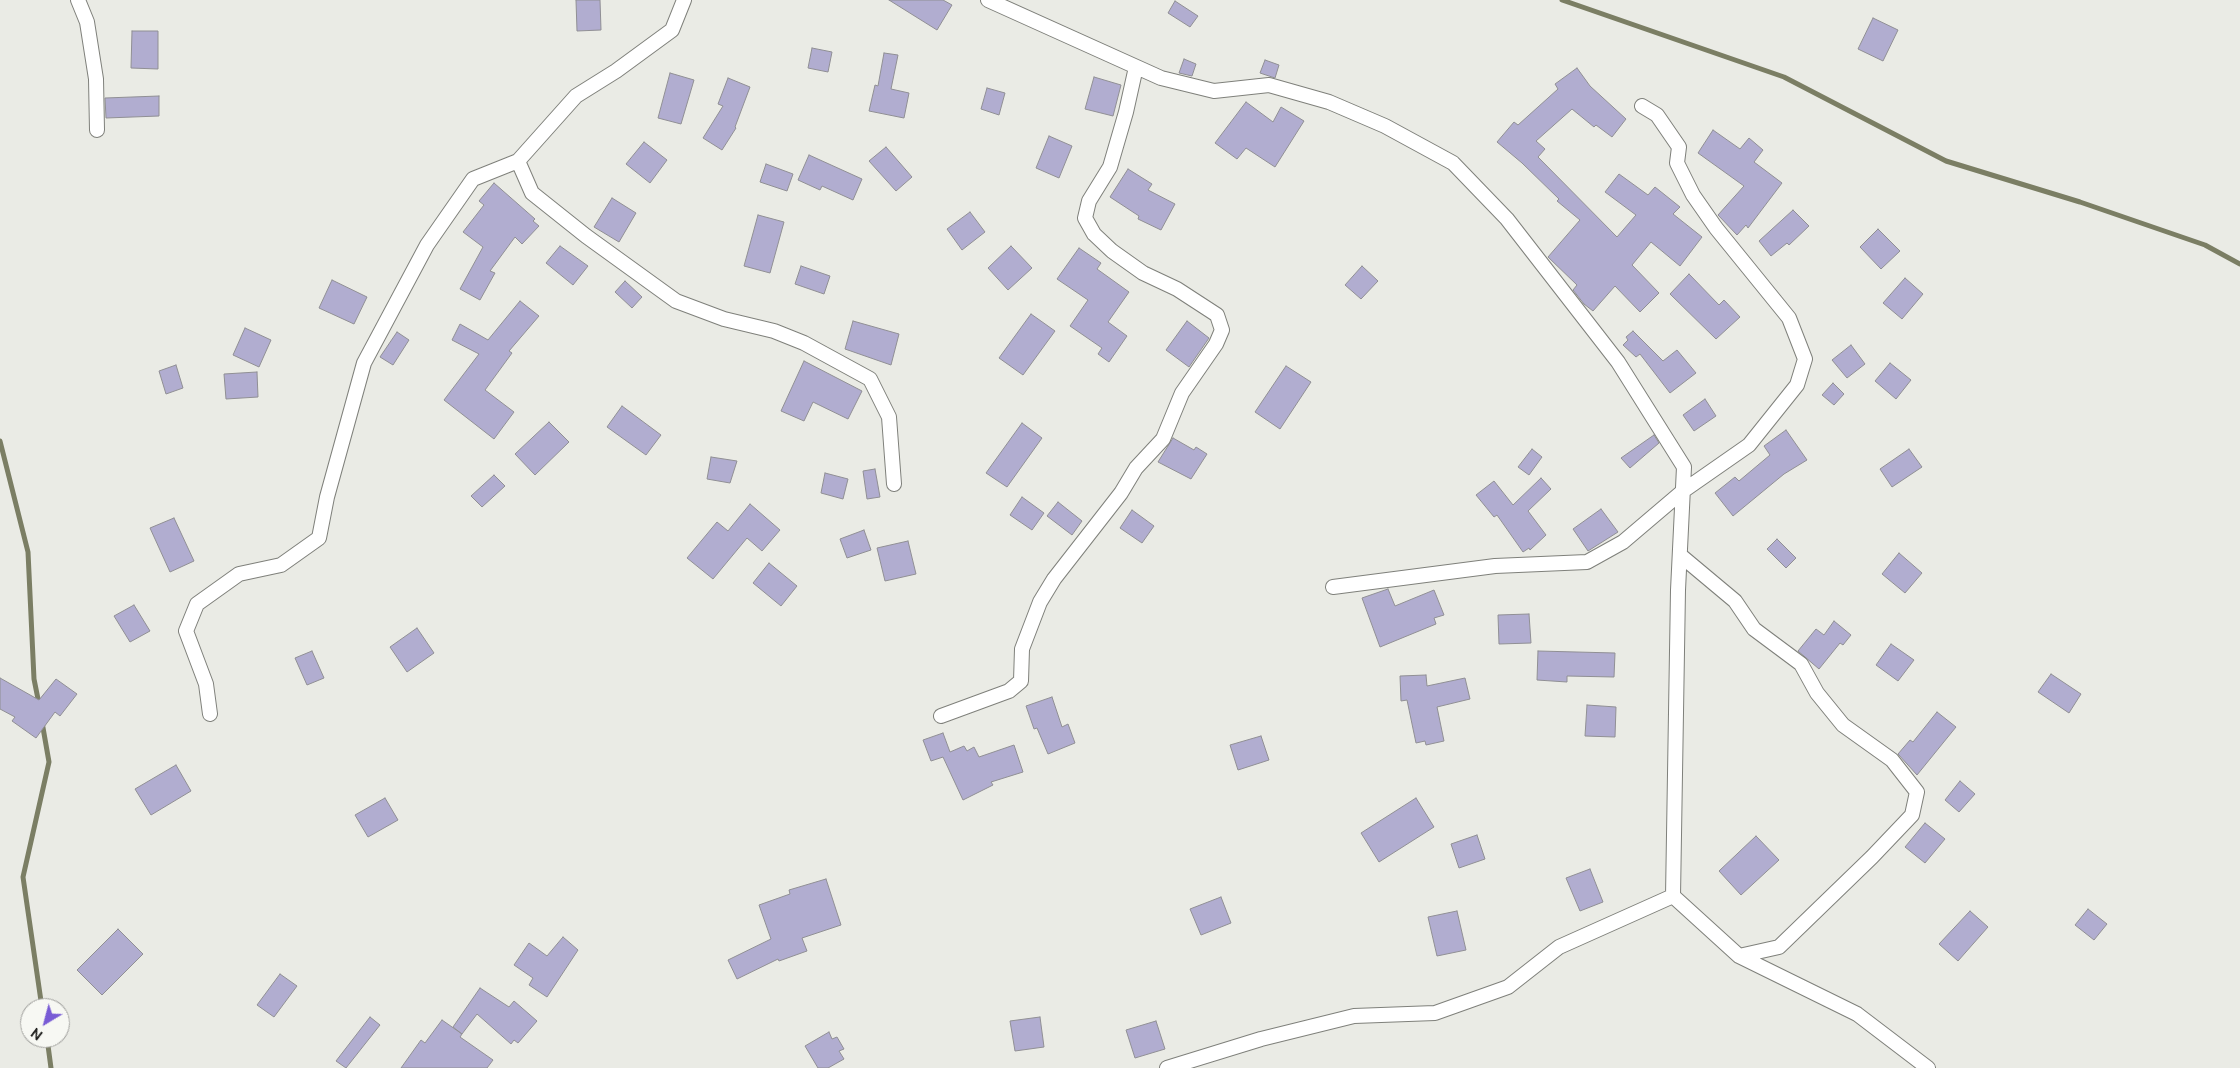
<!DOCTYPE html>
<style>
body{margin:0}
#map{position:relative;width:2240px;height:1068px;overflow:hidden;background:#eaebe5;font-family:Ubuntu,sans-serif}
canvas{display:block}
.north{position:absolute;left:20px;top:998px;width:50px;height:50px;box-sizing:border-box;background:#f7f8f3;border:1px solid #a0a09d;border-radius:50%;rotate:217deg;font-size:14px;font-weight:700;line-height:20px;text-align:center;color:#1d1d1b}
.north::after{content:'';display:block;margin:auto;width:18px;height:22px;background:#785bd5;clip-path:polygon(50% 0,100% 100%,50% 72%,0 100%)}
</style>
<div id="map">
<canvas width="2240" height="1068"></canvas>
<div class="north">N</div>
</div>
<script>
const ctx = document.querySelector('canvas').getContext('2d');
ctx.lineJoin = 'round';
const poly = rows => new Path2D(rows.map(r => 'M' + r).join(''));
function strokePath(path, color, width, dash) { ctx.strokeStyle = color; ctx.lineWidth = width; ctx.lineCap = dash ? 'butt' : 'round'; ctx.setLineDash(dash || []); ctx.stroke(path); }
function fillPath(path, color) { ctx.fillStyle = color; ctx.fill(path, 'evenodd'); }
strokePath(poly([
 [1562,0,1784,77,1946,161,2080,202,2205,245,2240,264],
 [0,441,28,552,34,679,39,704],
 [42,722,49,762,23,877,42,1008],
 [47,1038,51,1068]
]), '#7b7e64', 5);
const building = poly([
 [576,0,600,0,601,30,577,31,576,0],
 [889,0,943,0,952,5,937,30,889,0],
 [1175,1,1198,16,1190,27,1168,13,1175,1],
 [1873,18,1898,30,1883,61,1858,49,1873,18],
 [132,31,158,31,158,69,131,68,132,31],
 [812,48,832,52,828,72,808,68,812,48],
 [884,53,898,55,891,89,909,93,904,118,869,111,875,85,878,86,884,53],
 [1184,59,1196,64,1192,76,1179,73,1184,59],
 [1265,60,1279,65,1275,78,1260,73,1265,60],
 [1577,68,1590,86,1626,119,1612,137,1596,125,1594,127,1572,109,1536,141,1545,149,1538,157,1617,237,1636,215,1605,192,1619,174,1648,195,1655,187,1680,207,1673,214,1702,237,1680,266,1651,242,1632,265,1659,293,1640,312,1615,286,1593,311,1584,304,1573,290,1577,285,1548,257,1580,220,1557,201,1559,199,1522,163,1497,142,1514,122,1518,125,1558,89,1555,84,1577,68],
 [670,73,694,80,681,124,658,118,670,73],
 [1094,77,1121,85,1113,116,1085,109,1094,77],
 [728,78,750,87,735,127,736,128,722,150,703,138,723,106,718,104,728,78],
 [987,88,1005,93,999,115,981,109,987,88],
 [159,96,159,116,106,118,105,98,159,96],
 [1246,102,1273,122,1281,107,1304,121,1275,167,1246,148,1237,159,1215,143,1246,102],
 [1713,130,1740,149,1749,138,1763,150,1754,162,1782,183,1748,228,1746,225,1737,235,1718,215,1744,186,1698,153,1713,130],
 [1049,136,1072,146,1059,178,1036,168,1049,136],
 [644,142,667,160,650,183,626,164,644,142],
 [886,147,912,177,896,191,869,161,886,147],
 [809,155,862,179,853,200,822,186,820,190,798,180,809,155],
 [766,164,793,174,787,191,760,182,766,164],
 [1128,169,1152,184,1148,190,1175,204,1161,230,1138,219,1139,216,1110,197,1128,169],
 [494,183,535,219,533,221,539,226,522,244,515,237,490,271,495,273,480,300,460,289,483,247,463,232,484,205,479,201,494,183],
 [612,198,636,213,619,242,594,227,612,198],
 [1793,210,1809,226,1789,245,1787,243,1771,256,1759,241,1793,210],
 [970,212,985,232,962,250,947,229,970,212],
 [758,215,784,222,770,273,744,266,758,215],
 [1878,229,1900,251,1881,269,1860,247,1878,229],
 [560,246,588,266,573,285,546,263,560,246],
 [1011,246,1032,268,1008,290,988,268,1011,246],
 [1079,248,1101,263,1097,269,1129,292,1108,322,1127,336,1109,362,1098,354,1102,348,1070,326,1088,300,1057,279,1079,248],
 [801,266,830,276,824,294,795,284,801,266],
 [1362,266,1378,281,1361,299,1345,285,1362,266],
 [1689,274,1719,305,1724,300,1740,317,1716,339,1670,294,1689,274],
 [1905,278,1923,294,1902,319,1883,303,1905,278],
 [332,280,367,297,354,324,319,308,332,280],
 [625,281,642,297,632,308,615,292,625,281],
 [520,301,539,316,509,351,512,353,485,390,514,412,494,439,444,400,479,354,452,340,460,324,488,340,520,301],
 [1031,314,1055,331,1023,375,999,358,1031,314],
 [853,321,899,334,891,365,845,349,853,321],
 [1187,321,1209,338,1189,367,1166,350,1187,321],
 [245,328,271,340,259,367,233,355,245,328],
 [1633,331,1663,361,1677,350,1696,373,1670,393,1640,354,1636,357,1623,345,1628,340,1626,337,1633,331],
 [397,332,409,340,393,365,380,357,397,332],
 [1851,345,1865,364,1847,378,1832,360,1851,345],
 [804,361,862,391,848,419,813,402,804,421,781,411,804,361],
 [1890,363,1911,380,1896,399,1875,381,1890,363],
 [176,365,183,388,166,394,159,371,176,365],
 [1286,366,1311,382,1280,429,1255,412,1286,366],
 [257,372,258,397,226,399,224,374,257,372],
 [1833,383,1844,394,1834,405,1822,395,1833,383],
 [1705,399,1716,416,1694,431,1683,415,1705,399],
 [622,406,661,435,646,455,607,427,622,406],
 [549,422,569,442,535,475,515,454,549,422],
 [1022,423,1042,438,1007,487,986,473,1022,423],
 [1786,430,1807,460,1784,474,1733,516,1715,493,1735,477,1739,481,1770,455,1764,446,1786,430],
 [1654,435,1659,443,1630,468,1621,458,1654,435],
 [1173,438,1194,450,1196,447,1207,454,1191,479,1158,462,1173,438],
 [1532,449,1542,457,1529,475,1518,467,1532,449],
 [1909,449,1922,467,1892,487,1880,469,1909,449],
 [711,457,737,461,730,483,707,479,711,457],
 [875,469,880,497,867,499,863,471,875,469],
 [825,473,848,479,843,499,821,493,825,473],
 [494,475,505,486,482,507,471,496,494,475],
 [1541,478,1551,489,1528,511,1546,535,1530,550,1529,548,1523,552,1497,515,1494,517,1476,495,1494,481,1513,505,1541,478],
 [1022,497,1044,513,1032,530,1010,515,1022,497],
 [1058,502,1082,521,1072,535,1047,516,1058,502],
 [750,504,780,530,762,551,747,538,713,579,687,558,717,522,728,531,750,504],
 [1601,509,1618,532,1588,551,1573,529,1601,509],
 [1132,510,1154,526,1142,543,1120,528,1132,510],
 [174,518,194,561,170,572,150,528,174,518],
 [864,530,871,550,847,558,840,539,864,530],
 [1777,539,1796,558,1786,568,1767,549,1777,539],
 [908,541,916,574,885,581,877,548,908,541],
 [1899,553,1922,573,1905,593,1882,574,1899,553],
 [769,563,797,586,781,606,753,583,769,563],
 [1388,589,1395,606,1434,590,1444,615,1434,618,1436,624,1380,647,1362,598,1388,589],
 [134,605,150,631,130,642,114,616,134,605],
 [1529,614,1531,643,1499,644,1498,615,1529,614],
 [1834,621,1851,635,1843,645,1840,643,1819,669,1798,651,1816,629,1824,635,1834,621],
 [417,628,434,653,407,672,390,647,417,628],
 [1891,644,1914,660,1898,681,1876,665,1891,644],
 [312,651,324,678,307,685,295,658,312,651],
 [1538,651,1615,653,1614,677,1567,676,1567,682,1537,680,1538,651],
 [2051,674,2081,694,2069,713,2038,692,2051,674],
 [1426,675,1427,686,1465,678,1470,699,1437,707,1444,741,1426,745,1425,741,1416,743,1407,700,1401,701,1400,676,1426,675],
 [0,678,39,700,56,679,77,694,60,716,55,712,36,738,12,721,15,717,0,709,0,678],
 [1052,697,1062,727,1068,724,1075,743,1048,754,1037,728,1034,729,1026,706,1052,697],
 [1587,705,1616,707,1615,737,1585,736,1587,705],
 [1937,712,1956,727,1917,775,1898,754,1910,740,1913,742,1937,712],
 [943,733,950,752,964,746,967,751,974,747,979,757,1014,745,1023,772,991,782,993,785,963,800,943,757,931,761,923,740,943,733],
 [1261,736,1269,760,1238,770,1230,745,1261,736],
 [176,765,191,791,151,815,135,789,176,765],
 [1960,781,1975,794,1959,812,1945,800,1960,781],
 [385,798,398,820,368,837,355,815,385,798],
 [1416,798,1434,827,1379,862,1361,833,1416,798],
 [1925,823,1945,839,1925,863,1905,847,1925,823],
 [1477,835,1485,859,1459,868,1451,844,1477,835],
 [1756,836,1779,860,1741,895,1719,871,1756,836],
 [1590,869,1603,902,1580,911,1566,878,1590,869],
 [826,879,841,925,802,938,807,951,779,961,778,959,737,979,728,960,771,939,759,905,790,894,789,890,826,879],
 [1221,897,1231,923,1201,935,1190,909,1221,897],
 [2088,909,2107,924,2094,940,2075,925,2088,909],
 [1457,911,1466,950,1437,956,1428,917,1457,911],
 [1970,911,1988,927,1958,961,1939,944,1970,911],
 [118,929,143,954,102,995,77,970,118,929],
 [563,937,578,950,547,997,529,985,533,978,514,965,529,943,547,956,563,937],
 [280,974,297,986,274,1017,257,1005,280,974],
 [480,988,509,1007,514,1001,537,1021,518,1043,514,1040,511,1044,477,1014,462,1034,453,1027,480,988],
 [370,1017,380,1025,346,1068,336,1061,370,1017],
 [1040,1017,1044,1047,1015,1051,1010,1021,1040,1017],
 [442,1020,462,1034,460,1037,493,1060,487,1068,401,1068,421,1040,425,1043,442,1020],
 [1156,1021,1165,1049,1135,1058,1126,1030,1156,1021],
 [829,1032,832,1039,837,1037,844,1049,839,1051,844,1059,828,1068,818,1068,805,1046,829,1032]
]);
fillPath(building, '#b1add0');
strokePath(building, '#908f94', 1);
const minor = poly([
 [78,0,87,22,96,79,97,130],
 [988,0,1161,78,1214,91,1269,85,1329,102,1385,126,1453,163,1507,219,1618,362,1684,467,1678,590,1673,896,1739,956,1857,1014,1928,1068],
 [518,161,532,193,586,236,676,301,724,319,774,331,804,343,870,379,889,417,894,484],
 [1680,555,1735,601,1754,629,1801,664,1817,693,1843,725,1892,760,1917,792,1912,815,1872,857,1779,947,1739,956],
 [1333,587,1495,566,1587,562,1623,542,1683,491,1749,445,1797,385,1805,359,1789,318,1716,228,1693,195,1677,163,1679,147,1657,115,1642,106],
 [210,714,206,684,186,631,197,604,239,574,281,565,319,538,327,497,364,363,427,245,473,179,518,161,576,96,616,71,672,30,684,0],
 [941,716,1009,691,1021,681,1022,649,1040,602,1054,579,1121,493,1136,468,1163,439,1182,393,1216,344,1222,330,1217,315,1177,289,1143,273,1112,251,1094,234,1085,218,1089,201,1110,167,1126,112,1136,67],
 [1167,1068,1261,1039,1354,1016,1435,1013,1508,987,1559,947,1673,896]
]);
strokePath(minor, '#7f807b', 16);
strokePath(minor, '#fff', 14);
</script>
